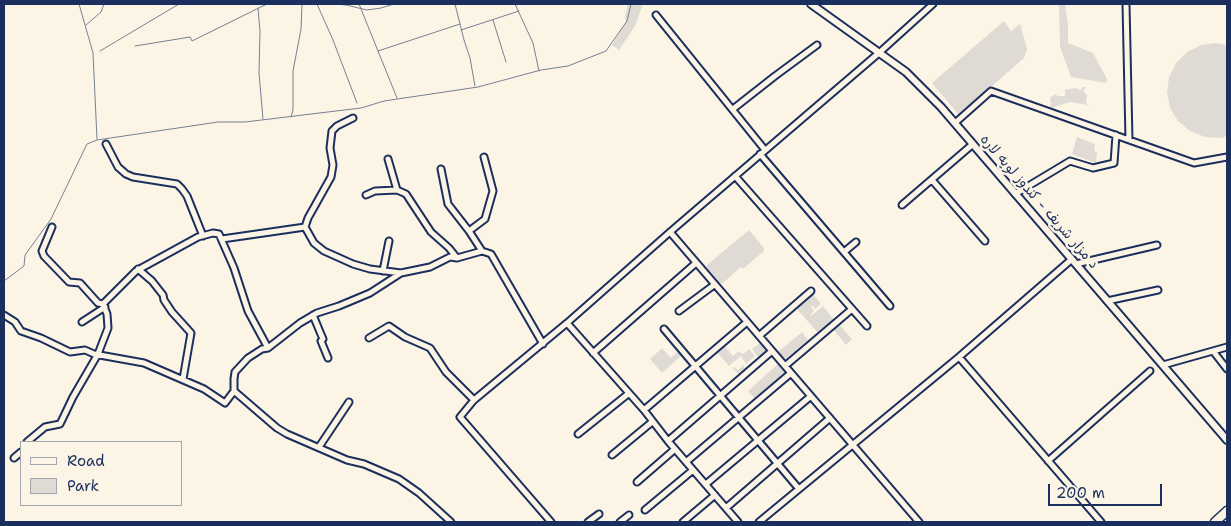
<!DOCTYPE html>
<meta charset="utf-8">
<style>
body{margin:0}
#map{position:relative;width:1231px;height:526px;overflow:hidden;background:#fcf5e5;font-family:"Shantell Sans",sans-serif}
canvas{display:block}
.frame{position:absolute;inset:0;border:5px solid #1b2f5e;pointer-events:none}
.legend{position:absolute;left:20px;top:441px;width:162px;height:65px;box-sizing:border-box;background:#fcf5e5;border:1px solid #a2a6af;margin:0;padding:6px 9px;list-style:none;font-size:15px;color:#1b2f5e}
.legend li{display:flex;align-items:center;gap:10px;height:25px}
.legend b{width:25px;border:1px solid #a2a6af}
.scale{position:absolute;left:1048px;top:484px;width:114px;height:22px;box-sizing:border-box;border:2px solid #1b2f5e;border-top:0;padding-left:6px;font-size:15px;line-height:18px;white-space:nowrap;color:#1b2f5e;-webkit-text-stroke:4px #fcf5e5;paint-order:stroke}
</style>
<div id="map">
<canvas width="1231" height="526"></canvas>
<div class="frame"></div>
<ul class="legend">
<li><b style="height:6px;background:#fcf5e5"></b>Road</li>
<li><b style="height:14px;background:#dfdbd4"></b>Park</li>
</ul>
<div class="scale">200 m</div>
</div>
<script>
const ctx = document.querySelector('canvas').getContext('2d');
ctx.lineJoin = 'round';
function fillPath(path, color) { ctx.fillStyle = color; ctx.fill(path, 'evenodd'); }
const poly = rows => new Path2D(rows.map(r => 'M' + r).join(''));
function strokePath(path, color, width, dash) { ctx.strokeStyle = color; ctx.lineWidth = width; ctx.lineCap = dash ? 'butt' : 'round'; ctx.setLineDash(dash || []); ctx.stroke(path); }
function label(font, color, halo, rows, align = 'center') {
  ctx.font = font + ' "Shantell Sans","Playpen Sans Arabic",sans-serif'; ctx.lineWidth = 5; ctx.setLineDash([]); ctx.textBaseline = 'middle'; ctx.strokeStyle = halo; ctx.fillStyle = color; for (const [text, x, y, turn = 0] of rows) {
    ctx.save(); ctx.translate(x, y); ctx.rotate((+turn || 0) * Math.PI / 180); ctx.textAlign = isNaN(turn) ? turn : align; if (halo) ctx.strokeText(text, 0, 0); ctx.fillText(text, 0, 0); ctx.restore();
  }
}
fillPath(poly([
 [628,4,643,4,635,26,619,50,612,45,626,21,625,18],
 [1059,4,1065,4,1068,25,1068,43,1093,53,1107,79,1106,83,1071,77,1060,47],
 [1004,21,1011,31,1020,24,1027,49,1024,58,959,115,932,83],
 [1216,43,1227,45,1227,136,1221,138,1205,137,1190,131,1178,121,1170,108,1167,92,1169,77,1176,63,1187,52,1201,45],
 [1082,87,1085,87,1084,92,1087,95,1086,103,1089,105,1070,102,1051,108,1050,98,1055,94,1058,96,1065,96,1065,90,1075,88,1081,90],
 [1077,137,1095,144,1094,151,1097,152,1096,163,1072,154],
 [749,230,764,248,764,251,743,269,741,267,723,283,720,283,707,268,707,265],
 [812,293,821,304,815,309,813,306,811,307,814,311,810,315,811,316,823,306,835,321,819,334,796,308],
 [838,323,852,339,846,345,832,328],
 [802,332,808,340,796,350,797,352,795,354,793,353,785,359,778,352],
 [760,343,767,351,739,375,733,368,734,367,738,370,743,365,745,368,758,357,752,349],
 [723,344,733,356,739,351,743,354,749,349,755,356,746,364,741,356,729,366,716,351],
 [662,348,671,358,677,352,681,356,662,373,650,359],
 [778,364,785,373,755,399,748,391]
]), '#dfdbd4');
strokePath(poly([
 [79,4,93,53,97,139],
 [317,4,333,40,357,103],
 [334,4,346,5,367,10,381,8,394,4],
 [359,4,397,98],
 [455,4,464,40,470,58,475,86],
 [515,4,533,43,539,71],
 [258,8,260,31,259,73,263,119],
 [493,20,506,62],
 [86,25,101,12,104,4],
 [461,30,519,11],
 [135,46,190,37,192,41,267,4],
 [100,51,179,4],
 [378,51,460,24],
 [291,117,293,110,293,71,301,29,302,4],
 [4,281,24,266,25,255,51,219,87,144,97,140,218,122,245,122,361,108,384,101,478,87,541,70,568,66,606,51,627,21,631,4]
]), '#767f94', 1);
const minor = poly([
 [1126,4,1129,140],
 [656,15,765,150],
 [733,109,775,76,817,45],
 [353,118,337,126,332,131,330,148,333,165,331,177,308,218,305,227,314,243,324,251,353,264,370,269,401,273,430,267,450,257,457,258,482,251,491,254,543,344],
 [955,123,991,91,1194,163,1227,157],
 [106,144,118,167,126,174,133,177,177,184,182,189,187,196,203,236],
 [760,154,890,306],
 [388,159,397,190,406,194,431,232,449,248,457,258],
 [441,169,448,204,469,231,482,251],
 [735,176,867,326],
 [932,180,985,241],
 [1015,194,1070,161,1093,168,1114,163,1116,135],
 [366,195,375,191,397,190],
 [902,205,973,144],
 [52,227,42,251,44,256,69,282,80,283,98,303,103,304],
 [469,231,485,219,493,191,484,157],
 [670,232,919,522],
 [222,239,305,227],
 [844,252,856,242],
 [1076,264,1157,245],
 [138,269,152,281,163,295,164,300,172,312,191,333,183,379],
 [383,271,389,241],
 [1107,301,1158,290],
 [679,311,714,285],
 [4,315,15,322,21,331,41,338,70,352,85,350,94,354,144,363,204,389,225,403,234,391,234,379,235,372,248,358,262,349,268,348,300,323,317,313,339,306,370,293,401,273],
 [313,315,320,332,323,339,321,341,328,358],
 [82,322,105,307],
 [567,323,644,410,668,441,738,522],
 [664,329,799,489],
 [759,336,811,291],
 [369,338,389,326,405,337,430,348,446,372,474,400],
 [1213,351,1227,369],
 [593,353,696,263],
 [959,357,1101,522],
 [1163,365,1227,347],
 [785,366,852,309],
 [234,391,277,428,287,434,347,460,364,464,399,479,419,493,451,522],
 [644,410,747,322],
 [578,434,628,394],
 [668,441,772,351],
 [27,442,45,427,60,424,62,420,73,397,98,354,108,328,107,314,103,304,136,271,198,237,213,233,219,234,234,268,248,311,268,348],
 [319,447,349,402],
 [612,455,652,422],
 [14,458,21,452],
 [1048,461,1150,371],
 [686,462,791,373],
 [637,482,675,449],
 [706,484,811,396],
 [726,508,830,418],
 [645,510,693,470],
 [551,522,460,417,474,400,567,323,670,232,880,52,933,4],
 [588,522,599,514],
 [620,522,629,515],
 [683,522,715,495],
 [759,522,959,357,1072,259]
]);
const major = poly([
 [811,4,906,72,941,107,1227,440]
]);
const highway = poly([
 [1215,522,1227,511]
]);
strokePath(minor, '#1b2f5e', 9);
strokePath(major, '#1b2f5e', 10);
strokePath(highway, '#1b2f5e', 11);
strokePath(minor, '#fcf5e5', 5);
strokePath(major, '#fcf5e5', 6);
strokePath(highway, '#fcf5e5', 8);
label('14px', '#1b2f5e', '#fcf5e5', [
 ["د مزار شریف - کندوز لویه لاره",1039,202,49]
]);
</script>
